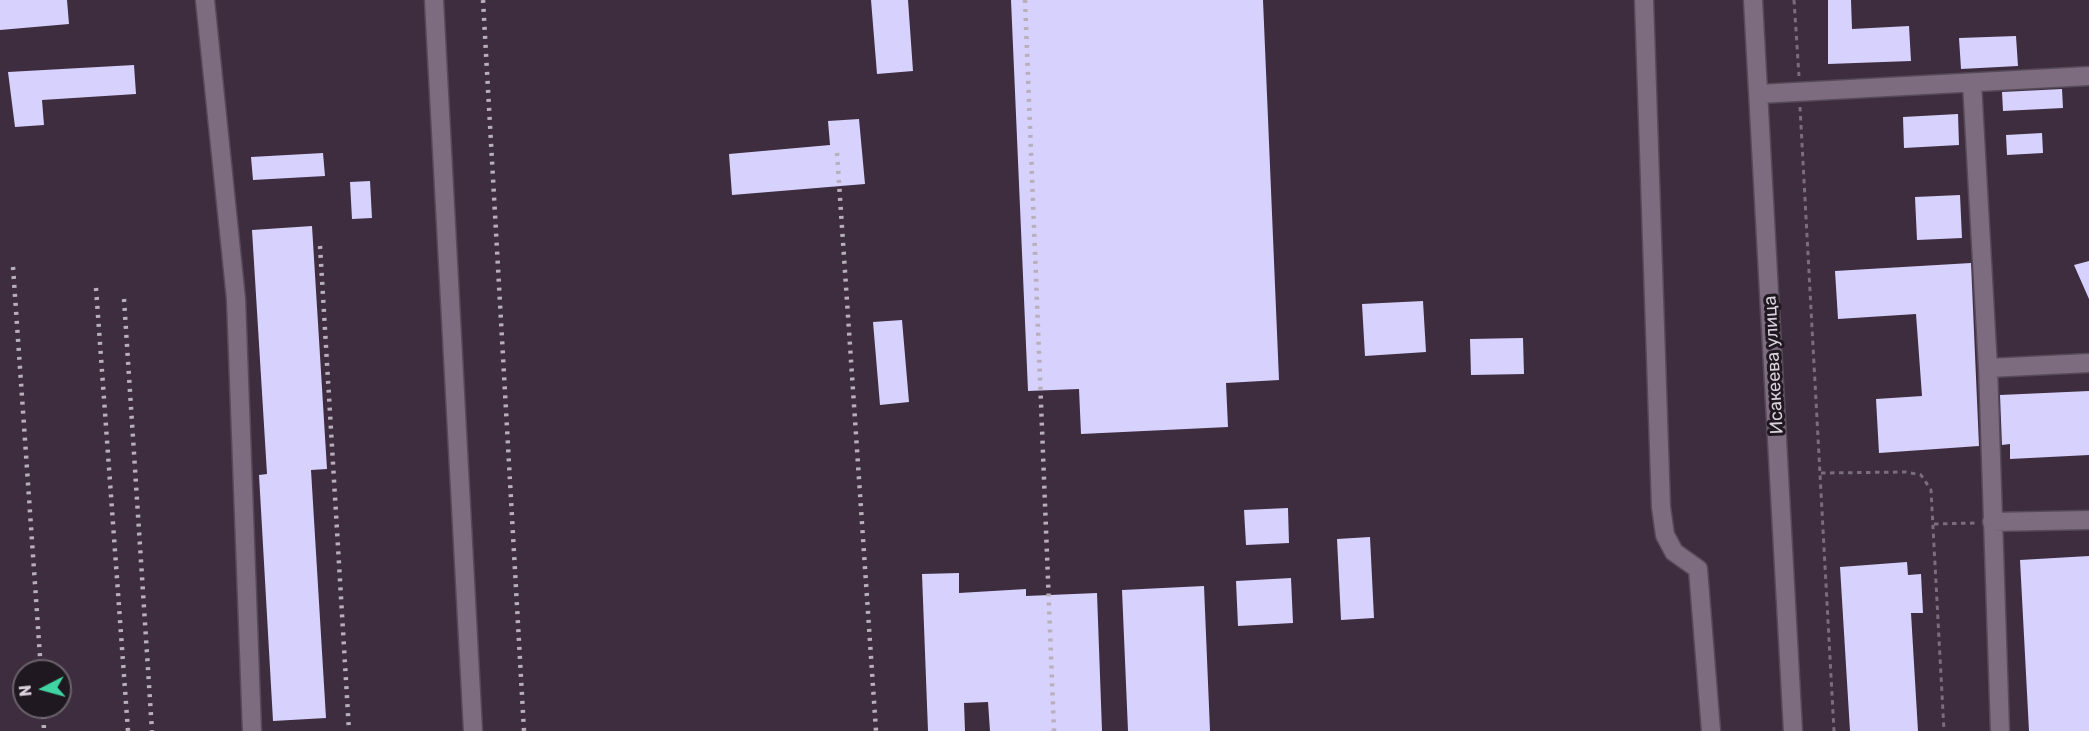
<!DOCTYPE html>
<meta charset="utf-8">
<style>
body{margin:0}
#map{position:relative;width:2089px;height:731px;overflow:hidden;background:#3d2d3f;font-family:Rubik,sans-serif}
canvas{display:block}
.north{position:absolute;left:12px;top:659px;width:60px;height:60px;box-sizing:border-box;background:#1f1820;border:2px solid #6a626b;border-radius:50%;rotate:264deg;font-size:16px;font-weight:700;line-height:24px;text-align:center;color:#dad1dc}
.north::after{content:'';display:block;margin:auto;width:21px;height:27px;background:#3fd4a2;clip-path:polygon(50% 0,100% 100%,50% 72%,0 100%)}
</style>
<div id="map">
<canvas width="2089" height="731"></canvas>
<div class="north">N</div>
</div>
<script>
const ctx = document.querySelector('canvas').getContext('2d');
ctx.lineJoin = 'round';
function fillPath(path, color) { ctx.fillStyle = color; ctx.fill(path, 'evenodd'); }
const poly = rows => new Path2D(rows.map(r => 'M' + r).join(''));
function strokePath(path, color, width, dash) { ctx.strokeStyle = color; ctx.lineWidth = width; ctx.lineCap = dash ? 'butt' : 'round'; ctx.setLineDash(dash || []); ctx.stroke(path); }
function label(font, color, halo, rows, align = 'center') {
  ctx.font = font + ' Rubik,sans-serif'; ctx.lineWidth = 6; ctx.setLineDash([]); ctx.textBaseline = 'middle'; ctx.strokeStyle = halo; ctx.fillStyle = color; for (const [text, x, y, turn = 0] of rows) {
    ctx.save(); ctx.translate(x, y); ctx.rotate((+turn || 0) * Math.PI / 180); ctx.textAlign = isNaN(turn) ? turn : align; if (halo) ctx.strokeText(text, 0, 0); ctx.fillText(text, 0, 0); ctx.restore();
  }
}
fillPath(poly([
 [0,0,67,0,69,24,0,30],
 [871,0,908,0,913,71,877,74],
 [1011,0,1263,0,1279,380,1226,383,1228,427,1081,434,1079,389,1028,391],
 [1828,0,1851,0,1852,29,1909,26,1911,61,1828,64],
 [2016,36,2018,66,1961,69,1959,38],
 [134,65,136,94,42,100,44,125,15,127,8,72],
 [2062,89,2063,108,2003,111,2002,92],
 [1958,114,1959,145,1904,148,1903,117],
 [859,119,865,184,732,195,729,154,830,145,828,121],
 [2042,133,2043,153,2007,155,2006,135],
 [323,153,325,176,253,180,251,157],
 [370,181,372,218,352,219,350,182],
 [1960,195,1962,238,1917,240,1915,197],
 [312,226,327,469,311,470,326,718,273,721,259,475,267,474,252,230],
 [2089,261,2089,299,2074,265],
 [1971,263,1979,446,1879,453,1876,399,1922,396,1916,314,1838,319,1835,271],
 [1423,301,1426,352,1365,356,1362,304],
 [902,320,909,402,880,405,873,322],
 [1523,338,1524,374,1471,375,1470,339],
 [2089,391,2089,455,2010,459,2010,444,2002,445,2000,395],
 [1288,508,1289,543,1246,545,1244,510],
 [1370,537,1374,618,1341,620,1337,539],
 [2089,556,2089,731,2029,731,2020,560],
 [1907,562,1908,575,1921,574,1923,613,1911,613,1918,731,1850,731,1840,567],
 [959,573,959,593,1026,589,1026,596,1097,593,1102,731,990,731,988,702,964,703,965,731,928,731,922,574],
 [1291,578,1293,623,1238,626,1236,581],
 [1204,586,1210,731,1128,731,1122,590]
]), '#d7d1fd');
const minor = poly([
 [205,0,236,299,252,731],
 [434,0,473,731],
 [1644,0,1661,507,1665,535,1674,552,1698,569,1711,731],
 [1753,0,1793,731],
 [1972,83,1988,368,2000,731],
 [1759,94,2089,76],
 [1988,368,2089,363],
 [1992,522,2089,520]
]);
strokePath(minor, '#564a58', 21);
strokePath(poly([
 [1794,0,1799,76],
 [1800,107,1834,731],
 [1821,473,1906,472,1921,475,1931,490,1944,731],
 [1934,524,1977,523]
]), '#7a6d7c', 3, [4.5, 4.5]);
strokePath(minor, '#7d6b7f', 18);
strokePath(poly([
 [483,0,524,731],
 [1025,0,1054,731],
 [837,153,876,731],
 [320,246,349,731],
 [13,267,41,671],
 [96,288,128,731],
 [124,299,152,731],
 [43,707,44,731]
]), '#b9afbb', 4.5, [3, 6]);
label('18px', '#dad1dc', '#1f1820', [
 ["Исакеева улица",1774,365,-93]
]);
</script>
